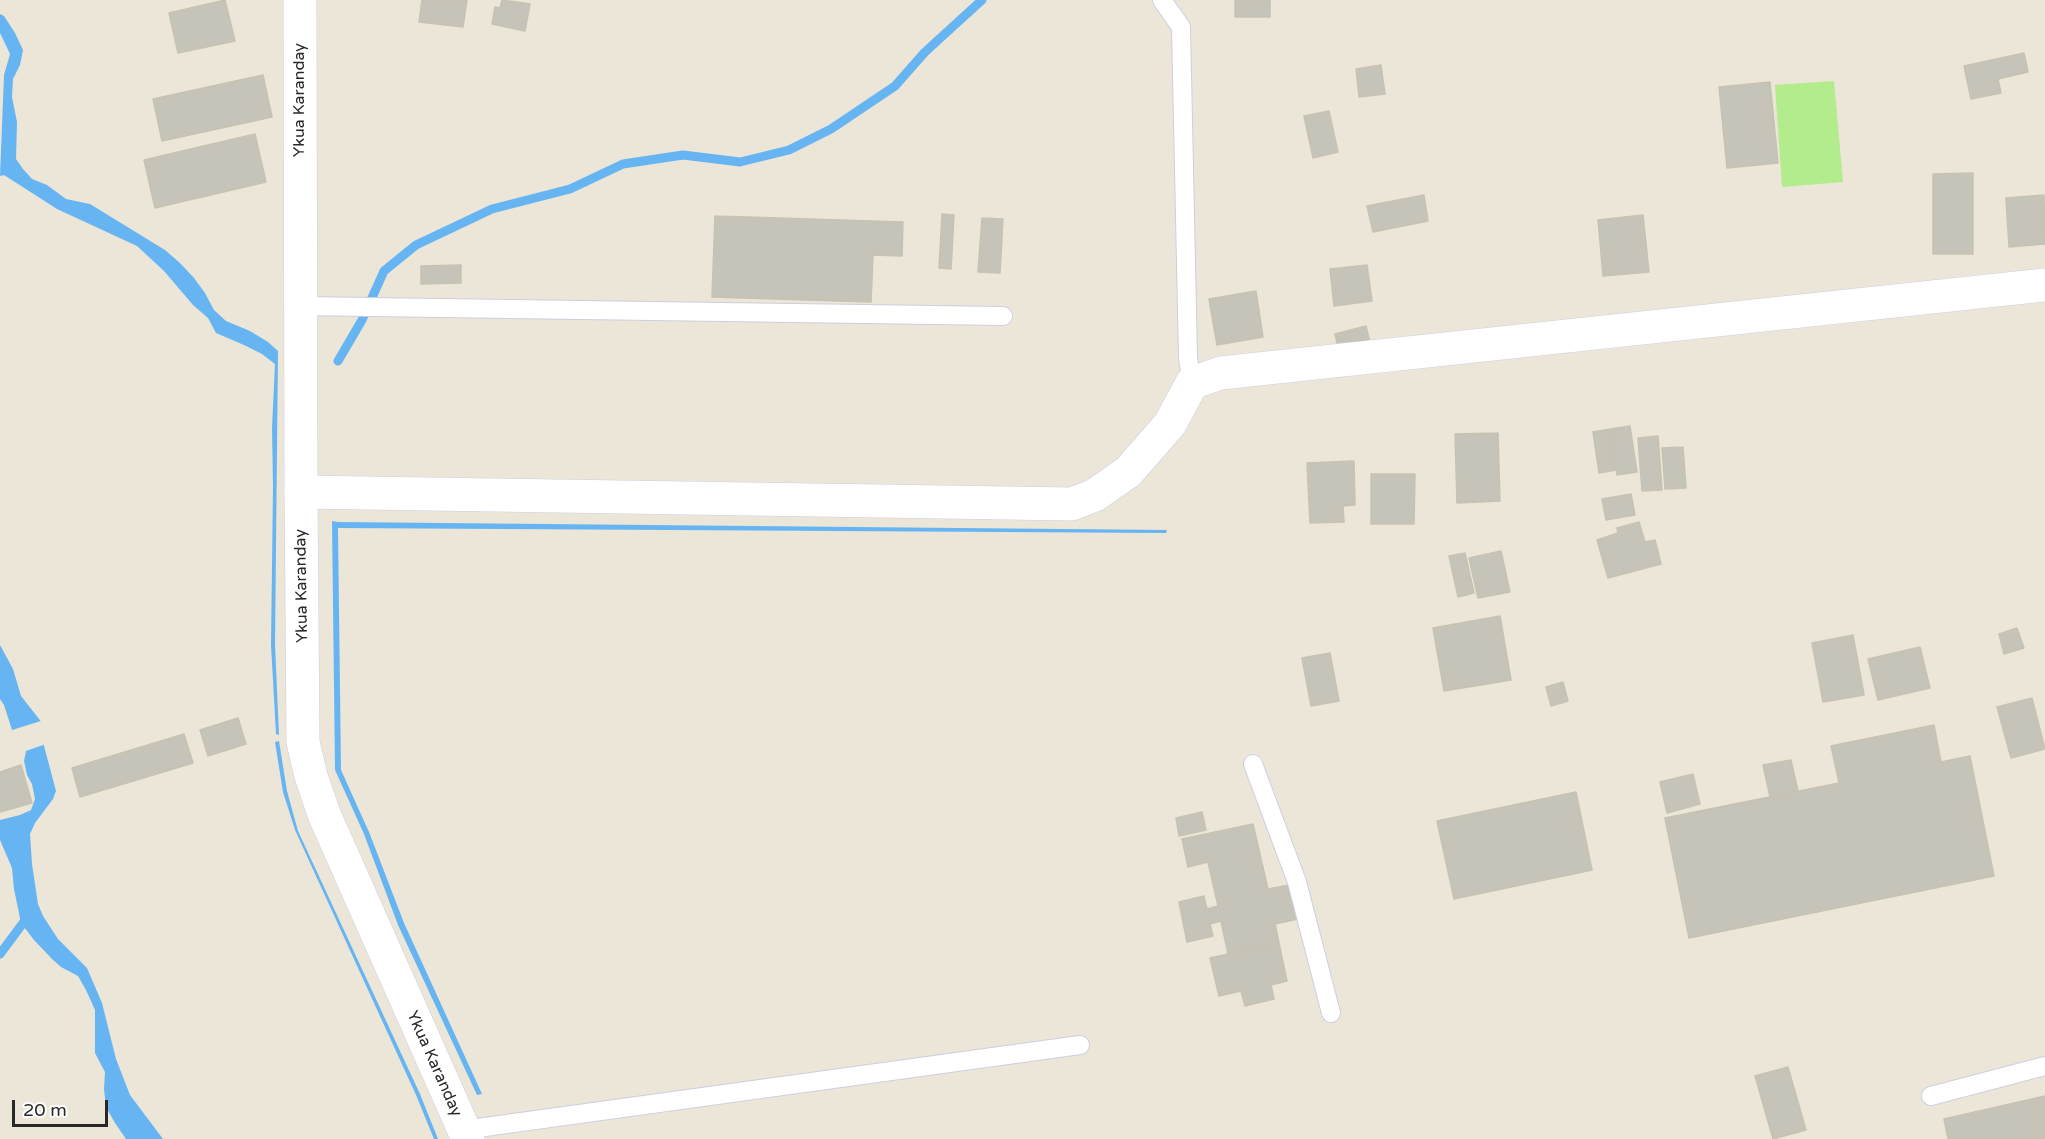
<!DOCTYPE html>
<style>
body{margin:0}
#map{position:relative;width:2045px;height:1139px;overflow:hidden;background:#ebe6d8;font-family:"Varela Round",sans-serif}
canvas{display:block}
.scale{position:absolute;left:12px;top:1100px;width:96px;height:27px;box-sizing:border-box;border:3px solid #282828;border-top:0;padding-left:8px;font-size:18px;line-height:21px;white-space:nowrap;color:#282828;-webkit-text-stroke:4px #fff;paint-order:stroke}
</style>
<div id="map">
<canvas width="2045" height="1139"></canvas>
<div class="scale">20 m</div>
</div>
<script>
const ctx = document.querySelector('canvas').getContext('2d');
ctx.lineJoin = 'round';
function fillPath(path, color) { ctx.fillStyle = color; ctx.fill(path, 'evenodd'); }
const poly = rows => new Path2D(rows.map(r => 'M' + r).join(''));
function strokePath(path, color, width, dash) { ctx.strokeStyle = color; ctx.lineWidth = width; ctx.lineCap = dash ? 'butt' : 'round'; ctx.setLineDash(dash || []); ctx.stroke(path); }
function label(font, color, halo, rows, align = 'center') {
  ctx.font = font + ' "Varela Round",sans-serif'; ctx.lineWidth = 4.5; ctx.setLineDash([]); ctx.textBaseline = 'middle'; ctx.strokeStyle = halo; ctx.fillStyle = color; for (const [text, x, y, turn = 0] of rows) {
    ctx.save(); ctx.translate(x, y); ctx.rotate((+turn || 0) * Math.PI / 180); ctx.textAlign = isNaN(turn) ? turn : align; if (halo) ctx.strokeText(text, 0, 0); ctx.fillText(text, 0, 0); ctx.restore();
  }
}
fillPath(poly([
 [1834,81,1843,182,1782,187,1775,85]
]), '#b3ec8d');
fillPath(poly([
 [0,14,4,16,15,33,23,50,20,65,13,79,12,97,17,122,16,159,23,169,32,179,47,185,66,199,90,204,165,250,180,263,194,278,205,293,214,310,226,321,250,331,268,342,278,351,275,644,279,735,276,734,271,645,273,487,272,428,275,364,262,354,244,345,216,333,208,318,193,305,164,271,137,246,57,209,4,175,0,176,4,75,10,54,0,33],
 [332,521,338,522,1167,530,1166,533,338,528,341,770,369,832,404,923,482,1094,477,1095,398,925,364,834,335,770],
 [0,645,13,669,21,696,43,724,13,733,4,705,0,699],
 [279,741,287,791,298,831,420,1094,438,1139,434,1139,416,1095,295,830,283,792,275,742],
 [43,742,56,791,53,799,35,823,30,834,32,864,38,904,43,916,58,939,87,968,102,1003,116,1059,130,1095,163,1139,126,1139,115,1123,106,1107,104,1089,105,1072,95,1053,95,1010,86,990,78,976,61,967,52,959,34,940,21,923,14,889,12,868,0,840,0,820,20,815,31,810,35,799,32,784,27,775,24,761,27,746]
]), '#66b5f2');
fillPath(poly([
 [44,720,46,724,44,727,13,736,10,735,9,731],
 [43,739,46,744,23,752,26,744]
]), '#ebe6d8');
strokePath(poly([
 [338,361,362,320,384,271,416,245,492,209,570,189,623,164,683,155,740,162,789,150,831,129,895,86,925,52,982,0],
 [0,954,29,915]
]), '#66b5f2', 9);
const building = poly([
 [225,0,235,41,178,53,169,13,225,0],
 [422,0,467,0,463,27,419,22,422,0],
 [502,0,530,4,525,31,492,24,495,7,500,8,502,0],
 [1235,0,1270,0,1270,17,1235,17,1235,0],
 [2024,53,2028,72,1998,79,2001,93,1971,99,1964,66,2024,53],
 [1381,65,1385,94,1359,97,1356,69,1381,65],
 [263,75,272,117,162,141,153,99,263,75],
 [1770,82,1778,163,1727,168,1719,87,1770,82],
 [1329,111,1338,152,1313,158,1304,116,1329,111],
 [255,134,266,182,155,208,144,160,255,134],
 [1973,173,1973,254,1933,254,1933,174,1973,173],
 [1424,195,1428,221,1373,232,1367,206,1424,195],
 [2044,195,2045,244,2009,247,2006,198,2044,195],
 [942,214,954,215,951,269,939,268,942,214],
 [1643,215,1649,272,1603,276,1598,220,1643,215],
 [715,216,903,222,902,256,873,255,871,302,712,297,715,216],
 [982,218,1003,219,1000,273,978,272,982,218],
 [461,265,461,283,421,284,421,266,461,265],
 [1367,265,1372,301,1334,306,1330,269,1367,265],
 [1256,291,1263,337,1217,345,1209,299,1256,291],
 [1366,326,1371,347,1340,355,1335,334,1366,326],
 [1630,426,1637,472,1617,475,1611,429,1630,426],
 [1610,429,1616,470,1599,473,1593,432,1610,429],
 [1498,433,1500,501,1457,503,1455,434,1498,433],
 [1658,436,1662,490,1642,491,1638,438,1658,436],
 [1683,447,1686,488,1665,489,1662,448,1683,447],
 [1354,461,1355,505,1343,506,1344,522,1310,523,1307,463,1354,461],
 [1371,474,1415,474,1414,524,1371,524,1371,474],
 [1631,494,1635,515,1606,520,1602,499,1631,494],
 [1639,522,1645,542,1655,540,1661,564,1608,578,1597,540,1618,533,1617,528,1639,522],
 [1501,551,1510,592,1478,598,1469,558,1501,551],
 [1465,553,1474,593,1458,597,1449,556,1465,553],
 [1500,616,1511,680,1444,691,1433,628,1500,616],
 [2017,628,2024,648,2004,654,1999,634,2017,628],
 [1853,635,1864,695,1823,702,1812,643,1853,635],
 [1920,647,1930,688,1878,700,1868,659,1920,647],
 [1330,653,1339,701,1311,706,1302,658,1330,653],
 [1563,682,1568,701,1551,706,1546,687,1563,682],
 [2032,698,2045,749,2011,758,1997,707,2032,698],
 [238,718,246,744,208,756,200,730,238,718],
 [1934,725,1941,762,1970,756,1994,876,1689,938,1665,818,1839,783,1831,746,1934,725],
 [184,734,193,763,80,797,72,768,184,734],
 [1791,760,1798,791,1770,797,1763,765,1791,760],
 [21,765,32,803,0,812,0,772,21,765],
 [1693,774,1700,804,1667,813,1660,782,1693,774],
 [1576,792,1592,870,1454,899,1437,821,1576,792],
 [1202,812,1206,830,1179,836,1176,818,1202,812],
 [1253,824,1268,889,1290,885,1298,919,1275,924,1279,943,1228,954,1221,921,1210,924,1213,936,1187,942,1179,902,1204,896,1207,909,1218,906,1208,862,1188,867,1182,839,1253,824],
 [1279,943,1287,981,1271,985,1274,999,1245,1006,1241,991,1219,996,1210,958,1279,943],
 [1788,1067,1806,1130,1773,1139,1755,1076,1788,1067],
 [2045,1096,2045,1139,1948,1139,1944,1119,2045,1096]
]);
fillPath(building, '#c6c3b8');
strokePath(building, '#c6c3b2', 1.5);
const lane = poly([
 [1162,0,1181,27,1188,358,1192,383],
 [300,306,1003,316],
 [1253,764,1297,882,1331,1013],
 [1931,1096,2045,1066],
 [463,1130,1080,1045]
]);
const street = poly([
 [301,492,1072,504,1095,495,1128,472,1170,424,1192,383,1221,373,2045,285]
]);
const secondary = poly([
 [300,0,301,492,303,742,311,776,324,814,468,1139]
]);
strokePath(lane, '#cecee2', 20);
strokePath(street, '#cecee2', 34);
strokePath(secondary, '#cecee2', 34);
strokePath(lane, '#fff', 18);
strokePath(street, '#fff', 33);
strokePath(secondary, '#fff', 33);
label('16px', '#282828', '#fff', [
 ["Ykua Karanday",300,100,-90],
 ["Ykua Karanday",302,586,-91],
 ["Ykua Karanday",434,1064,66]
]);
</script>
